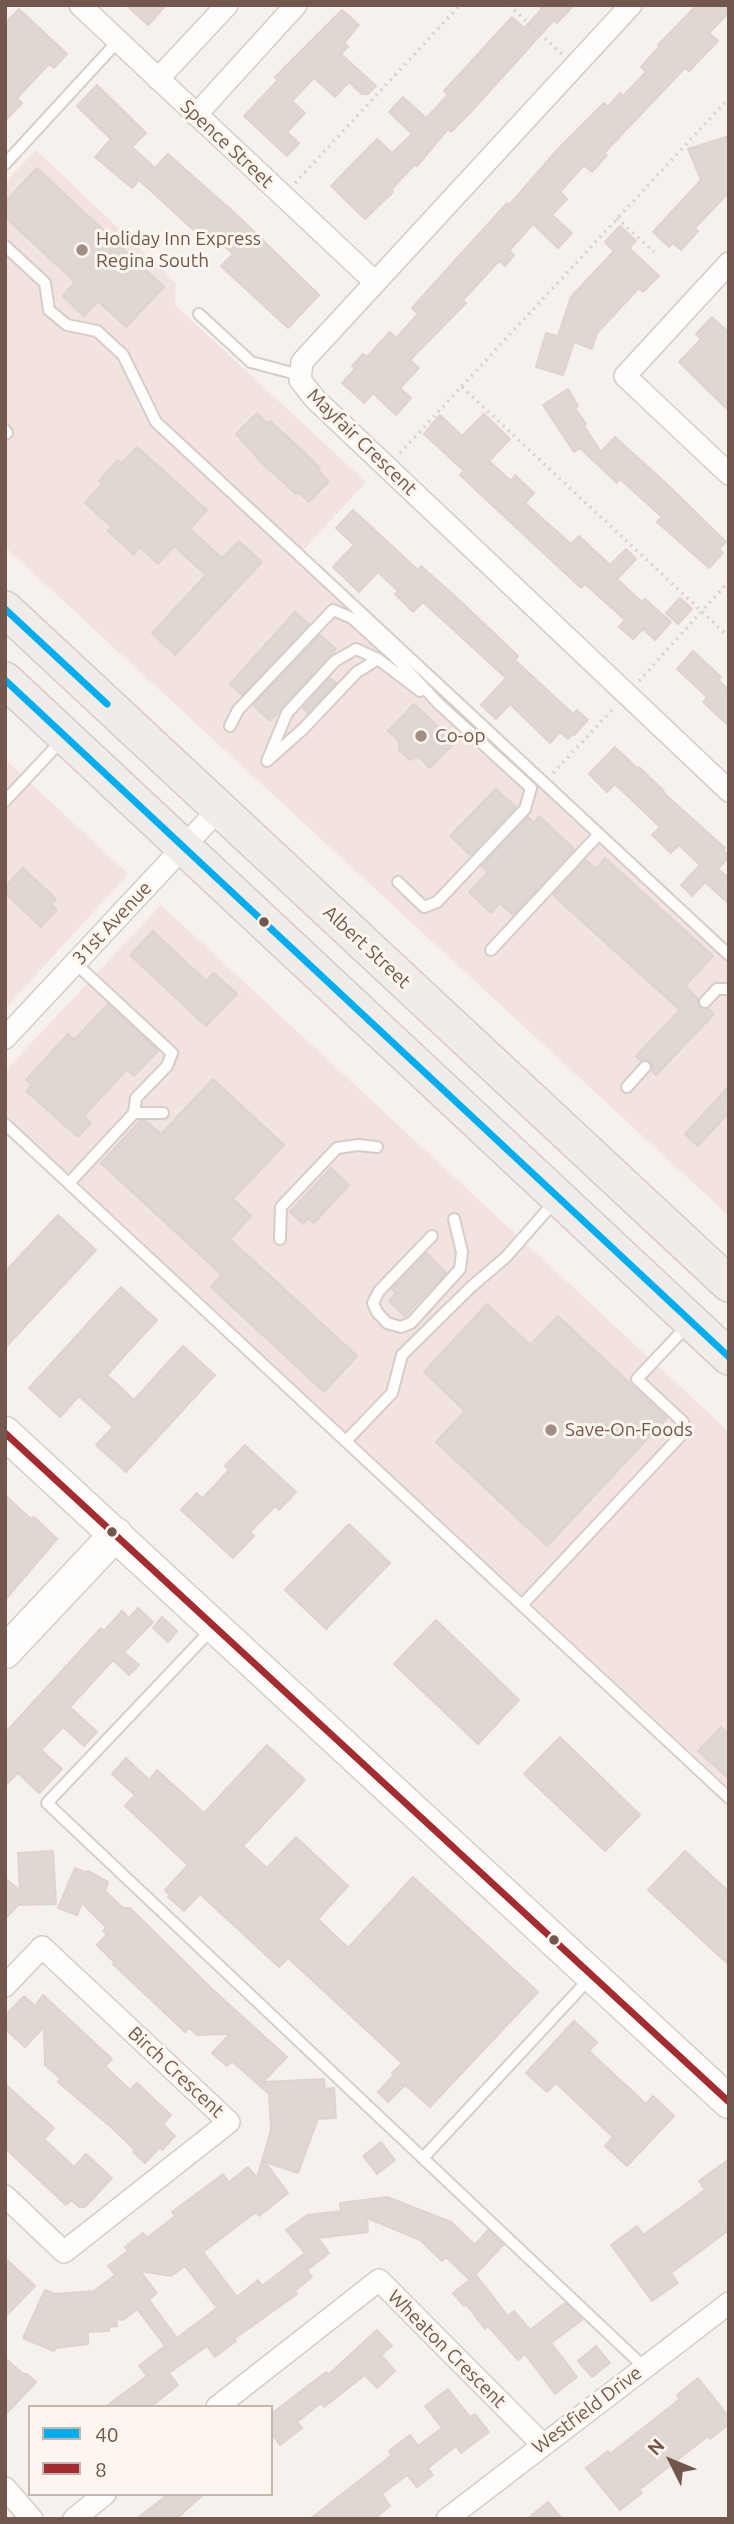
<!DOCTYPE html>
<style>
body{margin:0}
#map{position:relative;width:734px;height:2524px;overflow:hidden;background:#f6f1ec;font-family:Ubuntu,sans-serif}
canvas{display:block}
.frame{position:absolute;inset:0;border:7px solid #72574e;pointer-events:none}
.legend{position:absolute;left:28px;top:2405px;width:245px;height:91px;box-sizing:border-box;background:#fdf6ee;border:2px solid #c5b6ae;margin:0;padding:9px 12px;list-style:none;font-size:21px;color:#72574e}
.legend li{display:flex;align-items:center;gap:14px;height:35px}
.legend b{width:35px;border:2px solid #c5b6ae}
.north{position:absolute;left:636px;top:2426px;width:70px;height:70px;-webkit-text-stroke:5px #fdf6ee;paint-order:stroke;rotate:313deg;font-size:19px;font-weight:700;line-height:28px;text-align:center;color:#72574e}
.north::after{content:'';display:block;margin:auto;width:24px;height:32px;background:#72574e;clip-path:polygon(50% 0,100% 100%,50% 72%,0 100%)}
</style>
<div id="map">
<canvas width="734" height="2524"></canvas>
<div class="frame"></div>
<ul class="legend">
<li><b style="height:9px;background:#00aeef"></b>40</li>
<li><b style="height:9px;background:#a42c31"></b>8</li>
</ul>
<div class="north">N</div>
</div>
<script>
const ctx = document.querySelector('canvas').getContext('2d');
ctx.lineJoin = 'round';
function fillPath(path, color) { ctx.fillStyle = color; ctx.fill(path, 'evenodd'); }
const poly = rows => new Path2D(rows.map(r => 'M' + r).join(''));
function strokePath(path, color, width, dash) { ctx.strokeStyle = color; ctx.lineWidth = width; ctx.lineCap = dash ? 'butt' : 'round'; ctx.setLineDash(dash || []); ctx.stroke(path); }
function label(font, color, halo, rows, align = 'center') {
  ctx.font = font + ' Ubuntu,sans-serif'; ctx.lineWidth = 6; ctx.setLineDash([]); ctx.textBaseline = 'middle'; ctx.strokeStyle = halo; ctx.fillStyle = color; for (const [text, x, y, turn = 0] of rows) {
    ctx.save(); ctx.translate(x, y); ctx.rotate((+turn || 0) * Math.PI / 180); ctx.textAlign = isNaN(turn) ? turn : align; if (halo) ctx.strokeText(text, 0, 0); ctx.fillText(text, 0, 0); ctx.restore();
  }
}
fillPath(poly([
 [36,150,176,283,175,305,366,482,295,559,729,960,729,1216,5,547,5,182],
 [5,759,128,874,5,1009],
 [161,905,729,1432,729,1788,5,1116,5,1071]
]), '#f3e3de');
const building = poly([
 [126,5,166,5,148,25,126,5],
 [538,5,574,5,557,23,554,20,469,114,451,132,448,129,417,166,415,164,391,190,393,192,365,219,331,186,377,139,392,153,412,134,389,112,403,97,426,118,448,95,444,91,512,17,524,28,542,9,538,5],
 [697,5,729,5,729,12,709,33,718,41,689,71,685,68,604,153,607,155,592,172,584,165,560,192,567,199,552,215,572,233,558,248,533,224,509,251,514,255,505,266,499,261,463,300,466,303,410,360,419,368,400,388,411,398,396,415,373,393,364,403,342,383,355,369,352,366,363,354,367,357,390,332,396,338,418,314,412,308,507,203,509,205,558,149,604,103,608,107,620,93,623,96,646,72,641,67,660,46,658,45,697,5],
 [19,9,67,54,54,68,49,64,17,98,22,103,5,121,5,23,19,9],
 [342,10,359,25,344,43,348,47,341,54,376,86,368,94,362,94,349,82,335,97,314,78,292,101,305,113,287,132,299,143,287,156,244,116,278,80,275,77,342,10],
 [97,85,146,133,132,147,155,168,168,154,240,218,319,295,288,328,221,266,233,254,205,228,199,235,139,180,132,188,95,157,111,139,77,106,97,85],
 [729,136,729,192,695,228,698,231,681,250,673,243,669,247,653,232,701,180,688,149,729,136],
 [37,168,164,287,126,327,98,301,84,316,63,296,75,282,5,217,5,202,37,168],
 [620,226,636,241,629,248,659,276,643,292,639,288,597,333,592,349,574,342,563,375,536,367,546,333,558,336,571,297,614,251,605,242,620,226],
 [712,317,729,333,729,411,679,362,701,339,696,334,712,317],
 [568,389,578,406,575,408,586,424,584,426,601,452,615,437,671,488,726,542,719,549,723,553,709,568,657,522,662,517,620,479,617,483,580,448,574,452,543,405,568,389],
 [257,413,268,424,270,421,305,453,320,468,318,470,329,481,309,502,298,492,296,494,261,462,236,434,257,413],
 [484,414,510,439,489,461,511,481,515,475,534,493,525,503,571,544,579,536,610,565,626,549,636,559,617,579,642,602,645,599,671,622,655,640,643,629,633,639,619,627,625,620,585,584,581,588,522,533,460,475,464,471,424,434,440,415,462,436,484,414],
 [137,447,207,510,190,529,222,558,239,541,262,562,175,655,152,633,206,575,174,546,158,564,140,547,134,555,108,531,112,527,85,503,102,484,99,481,118,460,122,463,137,447],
 [353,510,418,570,421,566,456,597,518,656,515,660,573,714,577,710,588,720,574,735,573,734,568,739,560,732,550,743,510,704,496,719,481,705,506,678,423,602,413,612,395,594,398,591,378,572,359,592,333,567,354,545,336,528,353,510],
 [680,598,692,609,678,624,666,613,680,598],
 [295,612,309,624,242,695,230,684,295,612],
 [320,635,336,649,270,721,253,705,320,635],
 [693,651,721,677,718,680,729,690,729,726,703,702,707,697,677,669,693,651],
 [330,678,336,683,308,713,303,708,330,678],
 [414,704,455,742,430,768,418,756,410,760,399,750,399,741,388,731,414,704],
 [615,747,638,769,639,767,662,789,667,796,725,848,723,850,729,857,718,869,729,878,729,904,705,882,692,896,681,885,700,865,679,845,671,853,652,835,660,827,615,784,607,792,589,774,615,747],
 [496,789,516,807,470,855,450,836,496,789],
 [539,816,574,849,513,915,500,903,491,913,469,892,488,872,482,866,528,817,534,823,539,816],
 [605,858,713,956,685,986,698,999,699,1007,709,1009,714,1014,656,1075,652,1071,651,1062,646,1059,641,1061,636,1056,680,1010,553,895,586,860,596,869,605,858],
 [23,868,56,899,51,904,57,910,41,927,5,893,5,887,23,868],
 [153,931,206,981,214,973,237,994,206,1026,130,955,153,931],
 [108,1004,158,1051,134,1076,127,1069,84,1116,91,1123,78,1137,26,1091,32,1085,26,1080,68,1034,74,1040,108,1004],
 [213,1079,284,1145,233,1199,251,1216,230,1239,357,1356,324,1392,211,1287,222,1275,101,1163,140,1121,146,1121,161,1134,213,1079],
 [729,1086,729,1112,698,1146,685,1134,729,1086],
 [331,1168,349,1185,314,1223,308,1218,303,1224,290,1212,331,1168],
 [58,1215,96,1250,5,1348,5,1272,58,1215],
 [427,1253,446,1273,405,1316,389,1301,396,1293,392,1289,427,1253],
 [121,1287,157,1320,107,1375,134,1400,183,1346,215,1375,126,1472,96,1445,113,1427,79,1396,60,1417,29,1388,121,1287],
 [487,1304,530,1345,558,1316,667,1418,547,1546,436,1442,465,1411,424,1372,487,1304],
 [245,1445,296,1492,279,1510,275,1506,250,1532,254,1536,233,1558,181,1510,197,1493,202,1499,229,1470,225,1466,245,1445],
 [5,1495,31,1519,34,1517,57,1539,5,1600,5,1495],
 [349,1524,390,1563,326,1629,285,1590,349,1524],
 [138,1608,153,1622,124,1652,139,1665,129,1675,113,1660,70,1707,97,1732,84,1746,63,1727,41,1750,62,1769,39,1793,18,1773,5,1786,5,1733,101,1628,104,1631,122,1611,129,1618,138,1608],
 [162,1617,177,1631,168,1642,153,1628,162,1617],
 [436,1620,519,1700,478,1744,394,1664,436,1620],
 [721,1727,729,1734,729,1779,698,1751,721,1727],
 [560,1737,640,1815,605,1851,524,1774,560,1737],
 [267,1745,305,1780,243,1846,267,1868,296,1837,348,1886,318,1919,348,1948,413,1877,538,1992,430,2107,405,2085,388,2102,378,2092,394,2075,392,2073,402,2063,288,1958,279,1967,200,1894,184,1911,168,1897,170,1895,165,1890,188,1865,125,1806,135,1795,112,1774,126,1758,149,1780,157,1770,204,1813,267,1745],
 [53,1851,56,1904,18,1905,5,1919,5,1878,20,1891,18,1853,53,1851],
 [685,1851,729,1892,729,1965,648,1890,685,1851],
 [75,1868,87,1873,88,1871,108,1882,105,1891,123,1908,130,1908,211,1988,287,2057,263,2082,324,2079,325,2089,334,2088,336,2118,318,2119,298,2173,265,2162,288,2193,259,2216,256,2212,203,2252,237,2297,258,2280,262,2286,305,2253,286,2230,307,2215,341,2211,340,2203,387,2197,451,2222,475,2245,488,2230,503,2245,470,2280,446,2257,442,2261,420,2240,367,2218,368,2232,318,2238,329,2253,307,2270,312,2277,295,2291,297,2294,234,2339,236,2341,215,2357,207,2346,169,2373,178,2385,151,2407,105,2407,147,2376,139,2366,165,2346,137,2309,123,2320,116,2319,117,2326,109,2327,109,2331,88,2332,88,2344,56,2348,54,2351,23,2338,45,2290,56,2294,94,2291,115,2275,108,2266,128,2251,125,2247,143,2233,147,2238,175,2216,172,2212,223,2174,229,2182,248,2167,257,2178,271,2130,269,2094,232,2061,227,2066,212,2053,230,2034,197,2035,189,2028,185,2032,113,1964,114,1962,97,1945,107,1934,103,1931,106,1927,82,1903,77,1915,58,1908,75,1868],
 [185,2266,217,2308,177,2338,149,2300,157,2293,140,2271,171,2276,185,2266],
 [43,1995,112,2059,105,2066,130,2090,137,2083,171,2115,163,2124,175,2136,162,2150,160,2147,145,2163,133,2152,135,2150,112,2128,58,2082,61,2079,45,2065,44,2027,25,2047,5,2029,5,2016,24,1996,35,2006,43,1995],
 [574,2021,597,2042,589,2051,646,2104,653,2096,674,2116,627,2166,605,2146,613,2137,556,2083,547,2092,526,2073,574,2021],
 [5,2084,54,2128,44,2139,74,2167,86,2154,112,2178,85,2207,79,2207,71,2200,66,2205,5,2148,5,2084],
 [381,2142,395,2160,377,2174,363,2156,381,2142],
 [729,2159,729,2230,671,2273,678,2283,652,2301,611,2245,637,2226,643,2235,705,2190,699,2181,729,2159],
 [5,2258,35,2286,5,2317,5,2258],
 [476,2275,508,2316,514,2311,530,2330,565,2303,579,2316,582,2320,551,2343,577,2377,555,2394,525,2354,518,2360,488,2326,485,2329,466,2304,464,2306,453,2293,476,2275],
 [377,2330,392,2346,381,2355,395,2371,377,2388,365,2375,324,2407,321,2403,297,2422,302,2428,280,2445,271,2433,271,2414,326,2372,328,2375,377,2330],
 [596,2346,610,2363,592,2377,578,2361,596,2346],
 [5,2358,23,2374,27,2374,36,2382,5,2415,5,2358],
 [698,2378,729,2417,729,2424,710,2439,708,2436,639,2490,642,2493,620,2510,586,2468,608,2451,610,2454,680,2399,677,2395,698,2378],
 [448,2389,470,2417,475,2414,489,2432,461,2453,456,2446,428,2468,433,2475,417,2487,407,2475,382,2494,390,2506,374,2519,310,2519,392,2455,389,2451,410,2435,418,2446,442,2428,425,2406,448,2389],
 [169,2494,204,2494,176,2519,136,2519,169,2494],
 [548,2502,562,2519,527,2519,548,2502]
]);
fillPath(building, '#dfd7d2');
strokePath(building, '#ded4cf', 2);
const lane = poly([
 [5,164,118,41],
 [5,246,45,283,49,310,67,325,97,331,123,355,156,422,729,955],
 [199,314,251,362,300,375],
 [5,430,7,433],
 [230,726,238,710,333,610,352,618,395,657,439,704,531,788,525,809,437,902,424,907,398,882],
 [268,759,287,713,335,661,356,649,378,659],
 [267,761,303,729,357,672,378,659,420,691],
 [5,801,63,739],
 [491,950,599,834],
 [75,963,172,1053,167,1066,136,1098,134,1113],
 [705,1002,717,989,729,989],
 [627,1087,645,1067],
 [5,1124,729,1798],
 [69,1183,134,1113,163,1113],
 [432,1236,379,1291,373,1303,377,1312,387,1323,401,1327,411,1323,460,1269,462,1252,454,1219],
 [280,1239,281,1207,337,1148,358,1145,377,1147],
 [346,1441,392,1393,402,1355,471,1287,506,1257,556,1200],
 [522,1605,685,1431,683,1422,637,1379,687,1326],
 [213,1628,47,1803,644,2367],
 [423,2158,590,1978]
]);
const street = poly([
 [80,5,374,281],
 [631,5,302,362,300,380,315,399,729,791],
 [158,79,227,5],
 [196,115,296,5],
 [729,263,625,376,729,474],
 [5,1038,219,809],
 [5,1986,42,1947,229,2122,64,2252,5,2196],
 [217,2407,379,2280,542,2444],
 [5,2488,32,2519],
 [74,2519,105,2494],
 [447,2519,729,2303]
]);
const secondary = poly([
 [5,1433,729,2102],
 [5,1652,116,1534]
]);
const primary = poly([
 [5,609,729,1284],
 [5,680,729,1357]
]);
strokePath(lane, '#d4cdc9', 14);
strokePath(street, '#d4cdc9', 24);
strokePath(secondary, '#d6cdc8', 35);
strokePath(primary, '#d5ccc7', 38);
strokePath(poly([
 [509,5,562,54],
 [295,183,460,5],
 [617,218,654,252],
 [462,387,729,637],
 [400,453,729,98],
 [639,681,729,581],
 [553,773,615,707],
 [728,2237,729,2239]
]), '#d9d1cf', 3.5, [2, 5]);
strokePath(lane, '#fefdfc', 10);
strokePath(street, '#fefdfc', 21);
strokePath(secondary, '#fefdfc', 32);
strokePath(primary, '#f1ece7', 35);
strokePath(poly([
 [5,609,107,704],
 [5,680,729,1357]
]), '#00aeef', 7);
strokePath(poly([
 [5,1433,729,2102]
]), '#a42c31', 7);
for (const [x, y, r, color] of [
 [82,250,7,"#a08d85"],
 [421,736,7,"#a08d85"],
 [264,922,6,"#72574e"],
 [551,1430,7,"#a08d85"],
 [112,1532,6,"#72574e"],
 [554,1940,6,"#72574e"]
]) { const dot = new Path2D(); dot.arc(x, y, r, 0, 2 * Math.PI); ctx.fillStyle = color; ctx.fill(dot); strokePath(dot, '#fdf6ee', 2.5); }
label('19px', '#72574e', '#fdf6ee', [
 ["Spence Street",227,144,43],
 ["Mayfair Crescent",362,442,44],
 ["31st Avenue",112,923,-47],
 ["Albert Street",367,947,43],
 ["Birch Crescent",176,2072,43],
 ["Wheaton Crescent",447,2349,45],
 ["Westfield Drive",587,2410,-37]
]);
label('19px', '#72574e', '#fdf6ee', [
 ["Holiday Inn Express",96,239],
 ["Regina South",96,261],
 ["Co-op",435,736],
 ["Save-On-Foods",565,1430]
], 'left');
</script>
